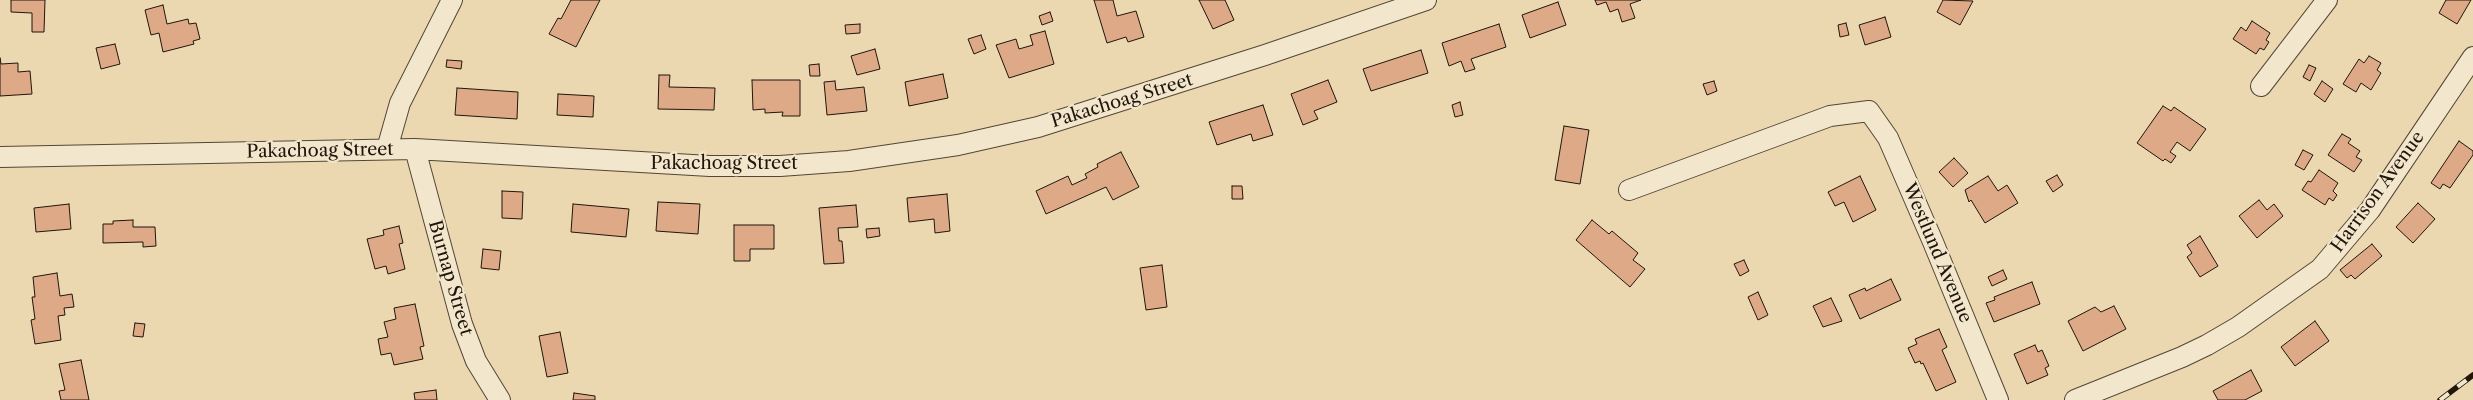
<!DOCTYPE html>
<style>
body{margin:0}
canvas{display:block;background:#ebd8b1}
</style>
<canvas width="2473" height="400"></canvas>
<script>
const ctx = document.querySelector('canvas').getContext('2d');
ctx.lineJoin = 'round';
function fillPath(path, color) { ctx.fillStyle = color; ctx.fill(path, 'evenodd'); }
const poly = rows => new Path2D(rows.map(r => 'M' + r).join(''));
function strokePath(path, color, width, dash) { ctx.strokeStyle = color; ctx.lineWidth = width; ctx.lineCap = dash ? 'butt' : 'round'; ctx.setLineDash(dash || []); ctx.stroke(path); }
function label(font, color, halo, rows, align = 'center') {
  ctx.font = font + ' "Libre Caslon Text",serif'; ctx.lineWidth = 4.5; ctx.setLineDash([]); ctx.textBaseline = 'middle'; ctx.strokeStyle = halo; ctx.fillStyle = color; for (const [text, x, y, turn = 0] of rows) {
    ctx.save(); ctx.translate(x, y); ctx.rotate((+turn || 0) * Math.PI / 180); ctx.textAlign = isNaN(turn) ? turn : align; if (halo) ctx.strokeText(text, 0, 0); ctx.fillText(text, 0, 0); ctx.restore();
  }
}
const building = poly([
 [11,0,45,0,44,32,32,32,32,13,11,12,11,0],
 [571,0,600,0,576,47,549,34,558,18,561,19,571,0],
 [1094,0,1113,0,1117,16,1136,11,1144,37,1128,42,1126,37,1107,43,1094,0],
 [1199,0,1225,0,1234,20,1213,29,1199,0],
 [1595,0,1641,0,1630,4,1635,18,1622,22,1618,9,1610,12,1606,2,1597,5,1595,0],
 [1943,0,1973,1,1960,25,1937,12,1943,0],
 [2446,0,2471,0,2457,24,2439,13,2446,0],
 [1558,2,1566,25,1530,38,1522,15,1558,2],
 [163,5,167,24,188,19,189,24,196,23,200,39,193,41,194,44,163,52,159,33,151,35,145,10,163,5],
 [1050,12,1053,21,1042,25,1039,16,1050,12],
 [1885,17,1891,37,1865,45,1859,25,1885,17],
 [2252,21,2270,33,2266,40,2269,42,2264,50,2260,48,2256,54,2233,39,2241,27,2246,31,2252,21],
 [1846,23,1849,35,1840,37,1838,25,1846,23],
 [860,24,860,33,846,34,845,25,860,24],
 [1499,24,1506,47,1471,59,1475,69,1465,72,1461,61,1449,66,1442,43,1499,24],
 [1045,31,1054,64,1009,78,996,45,1016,39,1019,49,1033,45,1030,35,1045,31],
 [981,35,986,49,974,54,968,39,981,35],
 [115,44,120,64,101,69,96,48,115,44],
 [875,49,880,69,857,75,851,56,875,49],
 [1421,50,1428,73,1371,91,1363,69,1421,50],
 [2369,56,2381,63,2377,70,2381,73,2371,90,2361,83,2356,92,2343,84,2359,59,2364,63,2369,56],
 [0,58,1,64,18,63,18,72,30,71,32,94,0,96,0,58],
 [447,60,462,61,461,69,446,67,447,60],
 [819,64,820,76,810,76,809,65,819,64],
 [2309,65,2316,68,2310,81,2303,77,2309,65],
 [943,74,948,98,909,106,905,82,943,74],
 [659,75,670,75,669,87,715,88,714,110,658,109,659,75],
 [752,80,800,80,800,116,782,116,783,112,765,113,765,109,753,110,752,80],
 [1328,80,1337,102,1314,111,1318,119,1303,125,1291,94,1328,80],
 [835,81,836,90,864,87,867,111,827,115,824,82,835,81],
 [1714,81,1717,91,1707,95,1703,84,1714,81],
 [2322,81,2333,89,2325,102,2314,94,2322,81],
 [457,88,518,92,517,119,455,115,457,88],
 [558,94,594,96,593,117,557,115,558,94],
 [1460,102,1463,115,1455,117,1452,105,1460,102],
 [1263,105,1273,135,1253,141,1251,134,1217,145,1209,122,1263,105],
 [2163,106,2171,111,2174,107,2206,129,2190,151,2177,142,2170,152,2176,156,2171,163,2165,159,2163,161,2137,143,2163,106],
 [1564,126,1589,130,1580,184,1555,180,1564,126],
 [2342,134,2351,139,2348,143,2360,151,2356,157,2362,160,2354,172,2328,155,2342,134],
 [2459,141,2473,151,2473,155,2450,188,2443,184,2440,189,2431,183,2459,141],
 [2303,150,2313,155,2304,170,2295,165,2303,150],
 [1121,152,1139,187,1113,200,1106,187,1046,214,1036,191,1068,176,1072,185,1087,178,1085,174,1098,167,1097,164,1121,152],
 [1954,158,1968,173,1953,187,1939,172,1954,158],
 [2319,170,2338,183,2333,191,2337,195,2333,201,2329,198,2325,205,2302,190,2308,181,2311,182,2319,170],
 [2057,175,2063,185,2053,192,2046,181,2057,175],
 [1860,176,1876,210,1853,222,1844,202,1835,206,1828,192,1860,176],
 [1988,176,1998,191,2007,185,2018,203,1985,223,1971,200,1969,202,1965,190,1988,176],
 [1232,186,1242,186,1243,199,1232,199,1232,186],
 [502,191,523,192,522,219,502,218,502,191],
 [947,194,950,231,935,233,934,219,909,222,907,198,947,194],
 [2259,200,2267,210,2274,204,2283,216,2257,238,2239,216,2259,200],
 [658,202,700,204,698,234,656,231,658,202],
 [2418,203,2435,219,2413,243,2396,227,2418,203],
 [69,204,71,229,36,232,34,208,69,204],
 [573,204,629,209,626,237,571,232,573,204],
 [856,205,858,227,838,228,839,241,842,241,844,263,824,264,819,208,856,205],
 [133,220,133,227,155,227,156,246,143,247,143,242,103,243,103,224,113,224,113,221,133,220],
 [1592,220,1609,234,1612,231,1638,253,1633,260,1645,269,1630,287,1576,240,1592,220],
 [734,225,774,225,774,249,750,249,750,261,734,261,734,225],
 [399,226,403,243,399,244,405,269,388,274,386,266,375,269,367,239,384,235,383,230,399,226],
 [879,228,880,236,867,238,866,229,879,228],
 [2200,236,2218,266,2200,277,2187,257,2192,253,2187,245,2200,236],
 [2372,244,2382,256,2355,279,2351,275,2347,278,2340,270,2372,244],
 [483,249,501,251,499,270,481,268,483,249],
 [1744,260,1749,271,1740,276,1734,264,1744,260],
 [1162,265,1167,307,1146,310,1140,268,1162,265],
 [2003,270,2007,279,1992,286,1988,277,2003,270],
 [57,273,60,296,72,294,74,307,64,308,65,315,58,316,61,340,35,344,31,320,35,319,32,297,35,297,33,277,57,273],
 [1891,279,1901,300,1860,319,1849,295,1865,288,1866,291,1891,279],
 [2032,282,2040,304,1994,322,1986,303,1995,300,1994,297,2032,282],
 [1758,292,1768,315,1758,320,1748,297,1758,292],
 [1831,298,1842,321,1823,327,1813,306,1831,298],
 [415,304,424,346,420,347,423,359,394,365,391,353,381,355,378,339,388,337,384,322,396,319,394,308,415,304],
 [2114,306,2126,329,2083,351,2068,321,2095,307,2101,312,2114,306],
 [2315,321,2329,341,2295,366,2281,347,2315,321],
 [135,323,145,324,143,337,133,336,135,323],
 [1939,329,1947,347,1942,350,1956,382,1936,391,1923,363,1921,364,1920,361,1915,363,1908,348,1917,344,1915,339,1939,329],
 [560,332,568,373,547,377,539,336,560,332],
 [2035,345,2038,352,2042,350,2049,366,2045,368,2048,375,2027,384,2014,354,2035,345],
 [81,360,89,400,61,400,59,391,65,390,59,364,81,360],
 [2251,370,2262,391,2245,400,2218,400,2213,391,2251,370],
 [436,390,437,400,415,400,414,393,436,390],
 [574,393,595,396,595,400,573,400,574,393]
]);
fillPath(building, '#dea986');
strokePath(building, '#21150c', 1);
const minor = poly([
 [2261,86,2327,0],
 [387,149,400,103,452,0],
 [415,149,462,324,476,361,500,400],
 [0,157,415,149,710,166,780,166,849,161,958,145,1038,127,1265,55,1426,0],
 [1629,190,1830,116,1869,111,1888,138,1933,242,1998,400],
 [2075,400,2182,357,2207,345,2238,327,2320,269,2370,210,2473,57]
]);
strokePath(minor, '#544635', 22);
strokePath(minor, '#f2e6cc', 20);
const rail = poly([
 [2440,400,2473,375]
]);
strokePath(rail, '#21150c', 5.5);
strokePath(rail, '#f2e6cc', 4, [11]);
label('18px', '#21150c', '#f2e6cc', [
 ["Pakachoag Street",1122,101,-17],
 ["Pakachoag Street",320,151,-1],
 ["Pakachoag Street",724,164],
 ["Harrison Avenue",2378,192,-54],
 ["Westlund Avenue",1937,253,67],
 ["Burnap Street",450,278,74]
]);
</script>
